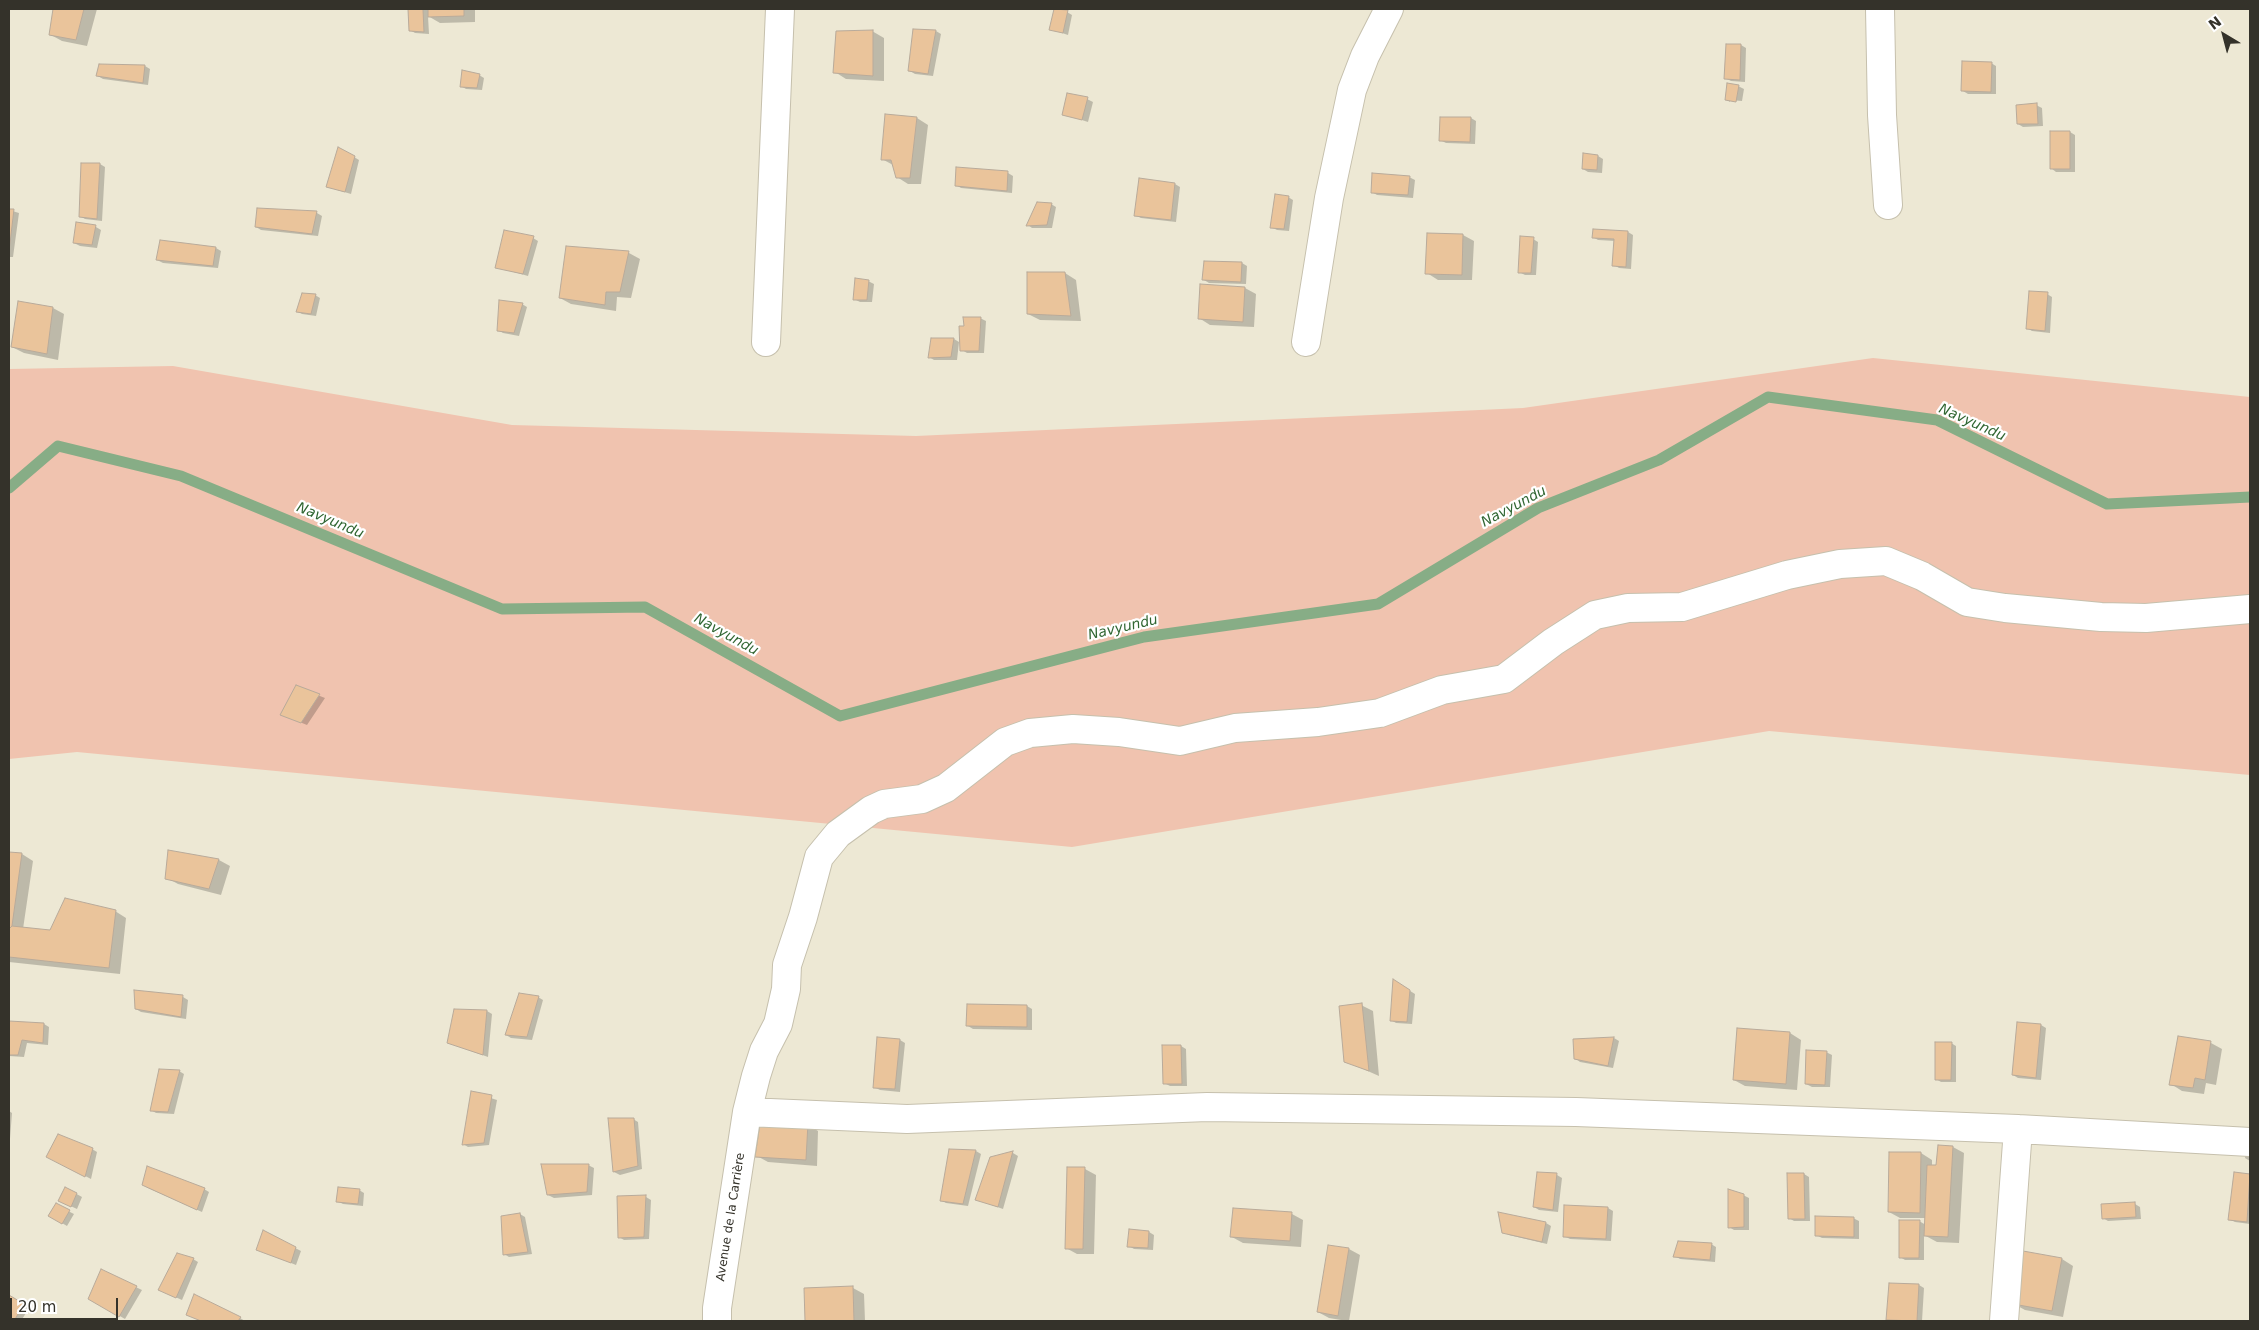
<!DOCTYPE html>
<meta charset="utf-8">
<style>
body{margin:0}
#map{position:relative;width:2259px;height:1330px;overflow:hidden;background:#ede8d4;font-family:"DejaVu Sans",sans-serif}
canvas{display:block}
.frame{position:absolute;inset:0;border:10px solid #34322a;pointer-events:none}
.north{position:absolute;left:2199px;top:10px;width:50px;height:50px;-webkit-text-stroke:4px #fff;paint-order:stroke;rotate:323deg;font-size:14px;font-weight:700;line-height:20px;text-align:center;color:#34322a}
.north::after{content:'';display:block;margin:auto;width:18px;height:22px;background:#34322a;clip-path:polygon(50% 0,100% 100%,50% 72%,0 100%)}
.scale{position:absolute;left:10px;top:1298px;width:108px;height:22px;box-sizing:border-box;border:2px solid #34322a;border-top:0;padding-left:6px;font-size:15px;line-height:18px;white-space:nowrap;color:#34322a;-webkit-text-stroke:4px #fff;paint-order:stroke}
</style>
<div id="map">
<canvas width="2259" height="1330"></canvas>
<div class="frame"></div>
<div class="north">N</div>
<div class="scale">20 m</div>
</div>
<script>
const ctx = document.querySelector('canvas').getContext('2d');
ctx.lineJoin = 'round';
function fillPath(path, color) { ctx.fillStyle = color; ctx.fill(path, 'evenodd'); }
const poly = rows => new Path2D(rows.map(r => 'M' + r).join(''));
function strokePath(path, color, width, dash) { ctx.strokeStyle = color; ctx.lineWidth = width; ctx.lineCap = dash ? 'butt' : 'round'; ctx.setLineDash(dash || []); ctx.stroke(path); }
function label(font, color, halo, rows, align = 'center') {
  ctx.font = font + ' "DejaVu Sans",sans-serif'; ctx.lineWidth = 4.5; ctx.setLineDash([]); ctx.textBaseline = 'middle'; ctx.strokeStyle = halo; ctx.fillStyle = color; for (const [text, x, y, turn = 0] of rows) {
    ctx.save(); ctx.translate(x, y); ctx.rotate((+turn || 0) * Math.PI / 180); ctx.textAlign = isNaN(turn) ? turn : align; if (halo) ctx.strokeText(text, 0, 0); ctx.fillText(text, 0, 0); ctx.restore();
  }
}
fillPath(poly([
 [1873,358,2250,397,2250,775,1769,731,1072,847,77,752,9,759,9,369,173,366,512,425,916,436,1523,408]
]), '#f0c3af');
fillPath(poly([
 [54,9,97,9,87,46,62,41,51,35],
 [409,9,475,9,475,22,440,23,428,16,429,34,415,33,410,30],
 [1067,12,1072,15,1068,35,1050,29],
 [872,31,884,38,884,81,846,79,835,72],
 [936,31,941,34,933,76,915,74,910,71],
 [1741,45,1746,48,1745,82,1731,81,1725,78],
 [1991,63,1996,66,1996,94,1968,94,1963,91],
 [145,66,150,69,148,85,103,79,98,76],
 [479,75,484,78,482,90,466,89,461,86],
 [1738,86,1744,89,1742,101,1730,100,1730,102,1726,99],
 [1087,99,1093,102,1088,122,1063,114],
 [2036,105,2042,108,2043,126,2023,127,2018,124],
 [886,115,917,118,928,125,921,184,908,184,897,177,893,165,882,159],
 [1471,118,1476,121,1475,144,1446,143,1440,140],
 [2051,132,2070,132,2075,135,2075,172,2056,172,2051,168],
 [339,148,359,160,351,194,327,187],
 [1598,156,1603,159,1602,173,1588,172,1583,169],
 [100,164,105,167,102,221,85,219,80,216],
 [957,168,1008,173,1013,176,1012,193,961,188,956,185],
 [1409,177,1415,180,1413,198,1377,195,1372,192],
 [1140,180,1175,184,1180,187,1176,222,1141,218,1135,215],
 [1288,197,1293,200,1289,231,1277,230,1271,227],
 [1051,204,1056,207,1052,228,1032,228,1028,225],
 [258,209,317,213,322,216,318,236,261,230,256,227],
 [9,210,19,213,13,257,9,257],
 [96,227,101,230,97,248,80,246,74,243],
 [1594,231,1628,232,1633,235,1631,269,1619,268,1614,265,1615,241,1598,240,1593,237],
 [1463,235,1474,241,1472,280,1438,280,1427,273],
 [533,238,538,241,528,276,496,267],
 [1533,239,1538,242,1536,275,1525,275,1519,272],
 [216,248,221,251,218,268,163,263,157,260],
 [567,248,629,253,640,259,631,298,617,297,616,311,571,304,560,298],
 [1242,263,1247,266,1246,284,1209,283,1204,280],
 [1065,273,1076,280,1081,321,1040,320,1028,314],
 [868,281,874,284,872,302,860,302,854,299],
 [1245,288,1256,294,1254,327,1210,325,1199,318],
 [2047,294,2052,297,2050,333,2032,331,2027,328],
 [315,295,320,298,316,316,302,314,297,311],
 [522,304,527,307,519,336,503,333,498,330],
 [53,308,64,314,58,360,24,353,12,347],
 [980,318,986,321,984,353,967,353,962,350,966,327],
 [954,339,959,342,957,360,934,360,929,357],
 [297,687,325,698,307,725,287,717],
 [169,851,219,860,230,866,221,895,178,884,167,878],
 [9,853,22,854,33,861,23,929,51,931,115,911,126,918,120,974,9,962],
 [1394,981,1415,994,1412,1024,1396,1023,1391,1020],
 [135,992,183,997,188,1000,186,1019,141,1012,136,1009],
 [538,997,543,1000,532,1040,511,1038,506,1035],
 [1361,1005,1373,1011,1379,1076,1345,1061],
 [968,1006,1027,1006,1032,1009,1032,1030,973,1029,968,1026],
 [455,1010,487,1011,492,1014,488,1057,449,1043],
 [9,1022,44,1024,49,1027,48,1045,27,1043,24,1057,9,1056],
 [2041,1025,2046,1028,2041,1080,2018,1078,2013,1075],
 [1790,1033,1801,1040,1797,1090,1745,1086,1734,1080],
 [1614,1038,1619,1041,1613,1068,1580,1062,1575,1058,1574,1040],
 [900,1040,905,1043,900,1092,880,1090,874,1087],
 [1951,1043,1956,1046,1956,1082,1941,1082,1936,1079],
 [2211,1043,2222,1049,2216,1085,2206,1083,2204,1094,2182,1091,2171,1084],
 [1181,1046,1186,1049,1187,1086,1170,1086,1164,1083],
 [1826,1052,1832,1055,1830,1087,1812,1087,1806,1084],
 [179,1071,184,1074,174,1114,156,1113,151,1110],
 [472,1092,497,1100,489,1145,468,1147,463,1144],
 [9,1111,12,1113,10,1139,9,1139],
 [633,1119,638,1122,642,1169,620,1175,614,1172,610,1120],
 [807,1124,818,1131,817,1166,768,1162,757,1156],
 [1953,1147,1964,1153,1959,1243,1937,1242,1924,1235,1924,1260,1905,1260,1900,1257,1919,1221,1926,1225,1926,1218,1900,1218,1889,1212,1890,1153,1921,1153,1932,1160,1932,1166,1938,1167],
 [92,1149,97,1152,91,1179,47,1156],
 [976,1151,981,1154,968,1206,946,1203,941,1200],
 [2246,1151,2250,1151,2250,1161,2245,1158],
 [1013,1153,1018,1156,1003,1209,977,1200,991,1158],
 [588,1165,594,1168,592,1195,554,1198,548,1195],
 [1085,1169,1096,1175,1094,1254,1077,1254,1066,1248],
 [1804,1174,1809,1177,1810,1221,1794,1221,1789,1218],
 [2235,1174,2250,1175,2250,1224,2235,1222,2229,1219],
 [1557,1175,1562,1178,1558,1212,1539,1210,1534,1207],
 [66,1188,82,1197,77,1209,64,1203],
 [148,1188,204,1189,209,1192,202,1212],
 [359,1190,364,1193,363,1206,343,1204,337,1201],
 [1743,1195,1749,1198,1749,1230,1734,1230,1729,1227],
 [646,1197,651,1200,649,1239,624,1240,619,1237],
 [2135,1204,2140,1207,2141,1219,2108,1221,2103,1218],
 [56,1205,74,1214,67,1226,50,1216],
 [1608,1208,1613,1211,1611,1241,1570,1239,1564,1236],
 [1500,1213,1546,1223,1551,1226,1547,1244,1509,1235,1504,1232],
 [520,1214,525,1217,532,1254,509,1257,504,1254],
 [1292,1214,1303,1220,1301,1247,1243,1243,1232,1237],
 [1853,1218,1859,1221,1859,1239,1822,1238,1816,1235],
 [1130,1231,1149,1232,1154,1235,1153,1250,1134,1249,1129,1246],
 [264,1232,301,1251,296,1265,263,1252],
 [1711,1244,1716,1247,1715,1262,1680,1259,1675,1256],
 [1349,1249,1360,1255,1349,1321,1347,1321,1329,1318,1318,1312],
 [193,1259,198,1262,182,1300,164,1292],
 [2062,1259,2073,1266,2063,1317,2025,1310,2014,1304],
 [102,1271,142,1290,125,1319,90,1299],
 [1890,1284,1919,1285,1924,1288,1922,1321,1892,1321,1887,1319],
 [853,1288,864,1294,865,1321,807,1321,805,1289],
 [9,1296,29,1308,21,1321,9,1321],
 [192,1317,240,1318,245,1321,202,1321]
]), '#0003');
strokePath(poly([
 [9,488,58,446,181,476,502,609,645,607,840,716,1144,637,1378,604,1538,508,1659,460,1768,397,1937,420,2107,504,2250,497]
]), '#87ad86', 11);
const building = poly([
 [53,9,84,9,76,40,49,35,53,9],
 [408,9,423,9,424,32,409,31,408,9],
 [428,9,464,9,464,16,428,17,428,9],
 [1054,9,1068,10,1063,33,1049,30,1054,9],
 [913,29,936,30,928,74,908,71,913,29],
 [873,30,873,76,833,73,836,31,873,30],
 [1726,44,1741,44,1740,80,1724,79,1726,44],
 [1962,61,1992,62,1991,92,1961,91,1962,61],
 [99,64,145,65,143,83,96,76,99,64],
 [462,70,480,74,477,88,460,87,462,70],
 [1727,83,1739,85,1736,102,1725,100,1727,83],
 [1067,93,1088,97,1082,120,1062,115,1067,93],
 [2037,103,2038,124,2017,124,2016,105,2037,103],
 [885,114,917,117,910,178,896,178,891,160,881,160,885,114],
 [1440,117,1471,117,1470,142,1439,141,1440,117],
 [2050,131,2070,131,2070,169,2050,169,2050,131],
 [338,147,355,156,345,192,326,187,338,147],
 [1583,153,1598,155,1597,170,1582,169,1583,153],
 [81,163,100,163,97,219,79,217,81,163],
 [956,167,1008,171,1007,191,955,186,956,167],
 [1372,173,1410,176,1408,195,1371,193,1372,173],
 [1139,178,1175,183,1171,220,1134,216,1139,178],
 [1275,194,1289,196,1284,229,1270,228,1275,194],
 [1037,202,1052,203,1047,225,1026,226,1037,202],
 [257,208,317,211,312,234,255,227,257,208],
 [9,209,14,209,9,252,9,209],
 [76,222,96,225,92,245,73,243,76,222],
 [1593,229,1628,231,1626,267,1612,266,1614,239,1592,238,1593,229],
 [504,230,534,236,523,274,495,268,504,230],
 [1427,233,1463,234,1462,275,1425,274,1427,233],
 [1520,236,1534,237,1531,273,1518,273,1520,236],
 [160,240,216,247,213,266,156,260,160,240],
 [566,246,629,251,620,292,606,292,605,305,559,298,566,246],
 [1204,261,1242,262,1241,282,1202,280,1204,261],
 [1027,272,1065,272,1071,316,1027,314,1027,272],
 [855,278,869,280,867,300,853,300,855,278],
 [1200,284,1245,287,1243,322,1198,319,1200,284],
 [2029,291,2048,292,2045,331,2026,329,2029,291],
 [302,293,316,294,311,314,296,312,302,293],
 [499,300,523,303,514,333,497,331,499,300],
 [18,301,53,307,47,354,11,347,18,301],
 [963,317,981,317,979,351,960,351,959,326,964,326,963,317],
 [931,338,954,338,951,357,928,358,931,338],
 [296,685,320,694,301,723,280,715,296,685],
 [168,850,219,859,209,889,165,879,168,850],
 [9,852,22,853,12,926,9,929,9,852],
 [65,898,116,910,109,968,9,957,9,929,12,926,50,930,65,898],
 [1393,979,1410,990,1407,1022,1390,1021,1393,979],
 [134,990,183,995,181,1017,135,1009,134,990],
 [519,993,539,996,527,1037,505,1035,519,993],
 [1362,1003,1369,1071,1344,1062,1339,1006,1362,1003],
 [967,1004,1027,1005,1027,1027,966,1026,967,1004],
 [454,1009,487,1010,483,1055,447,1043,454,1009],
 [9,1021,44,1023,43,1043,22,1040,18,1055,9,1055,9,1021],
 [2017,1022,2041,1024,2036,1078,2012,1075,2017,1022],
 [1737,1028,1790,1032,1786,1084,1733,1080,1737,1028],
 [2178,1036,2211,1041,2205,1080,2195,1078,2193,1088,2169,1085,2178,1036],
 [877,1037,900,1039,895,1089,873,1088,877,1037],
 [1614,1037,1608,1066,1574,1059,1573,1039,1614,1037],
 [1935,1042,1952,1042,1951,1080,1935,1080,1935,1042],
 [1162,1045,1181,1045,1182,1084,1163,1084,1162,1045],
 [1806,1050,1827,1051,1825,1085,1805,1084,1806,1050],
 [159,1069,180,1070,168,1112,150,1111,159,1069],
 [471,1091,492,1095,484,1143,462,1145,471,1091],
 [761,1117,808,1123,806,1160,755,1157,761,1117],
 [608,1118,634,1118,638,1166,613,1172,608,1118],
 [58,1134,93,1148,85,1177,46,1157,58,1134],
 [1938,1145,1953,1146,1948,1237,1924,1236,1927,1165,1936,1165,1938,1145],
 [949,1149,976,1150,963,1204,940,1201,949,1149],
 [1013,1151,998,1207,975,1200,990,1157,1013,1151],
 [1889,1152,1921,1152,1920,1213,1888,1212,1889,1152],
 [541,1164,589,1164,587,1192,547,1195,541,1164],
 [147,1166,205,1188,197,1210,142,1185,147,1166],
 [1067,1167,1085,1167,1083,1249,1065,1249,1067,1167],
 [1537,1172,1557,1173,1553,1210,1533,1207,1537,1172],
 [2234,1172,2250,1174,2247,1222,2228,1220,2234,1172],
 [1787,1173,1804,1173,1805,1219,1788,1219,1787,1173],
 [65,1187,77,1193,71,1207,58,1201,65,1187],
 [338,1187,360,1189,358,1204,336,1202,338,1187],
 [1728,1189,1744,1194,1744,1227,1728,1228,1728,1189],
 [646,1195,644,1237,618,1238,617,1196,646,1195],
 [2135,1202,2136,1217,2102,1219,2101,1204,2135,1202],
 [56,1203,70,1210,62,1224,48,1216,56,1203],
 [1564,1205,1608,1207,1606,1239,1563,1237,1564,1205],
 [1233,1208,1292,1212,1290,1241,1230,1237,1233,1208],
 [1498,1212,1546,1222,1542,1242,1502,1233,1498,1212],
 [520,1213,528,1252,503,1255,501,1216,520,1213],
 [1815,1216,1854,1217,1854,1237,1815,1236,1815,1216],
 [1899,1220,1920,1220,1919,1258,1899,1258,1899,1220],
 [1129,1229,1149,1231,1148,1248,1127,1247,1129,1229],
 [263,1230,296,1247,291,1263,256,1250,263,1230],
 [1678,1241,1712,1243,1710,1260,1673,1257,1678,1241],
 [1328,1245,1349,1248,1338,1316,1317,1312,1328,1245],
 [2023,1251,2062,1258,2052,1311,2013,1304,2023,1251],
 [177,1253,194,1258,176,1298,158,1290,177,1253],
 [101,1269,137,1286,119,1317,88,1299,101,1269],
 [1889,1283,1919,1284,1917,1321,1886,1320,1889,1283],
 [853,1286,854,1321,805,1321,804,1288,853,1286],
 [194,1294,241,1317,238,1321,201,1321,186,1315,194,1294],
 [9,1295,24,1304,14,1321,9,1321,9,1295]
]);
fillPath(building, '#eac49b');
strokePath(building, '#b8aa9a', 1);
const street = poly([
 [1880,9,1882,115,1888,205],
 [766,342,780,9],
 [1306,342,1329,198,1352,90,1365,56,1389,9],
 [747,1112,907,1119,1207,1107,1576,1112,2018,1129,2250,1142],
 [717,1321,717,1308,747,1112,756,1076,764,1051,778,1024,786,989,787,965,803,917,819,857,838,834,871,810,884,804,922,799,946,788,1005,742,1030,733,1073,729,1119,732,1180,741,1235,728,1318,722,1380,713,1442,690,1504,679,1553,642,1595,615,1628,608,1682,607,1787,575,1840,564,1886,561,1922,576,1967,602,2005,608,2101,617,2146,618,2250,609],
 [2004,1321,2018,1129]
]);
strokePath(street, '#c6c0ad', 30);
strokePath(street, '#fff', 28);
label('12px', '#34322a', '#fff', [
 ["Avenue de la Carrière",731,1217,-81]
]);
label('italic 14px', '#306632', '#fff', [
 ["Navyundu",1972,423,24],
 ["Navyundu",1514,507,-28],
 ["Navyundu",330,521,23],
 ["Navyundu",1123,628,-13],
 ["Navyundu",726,635,29]
]);
</script>
